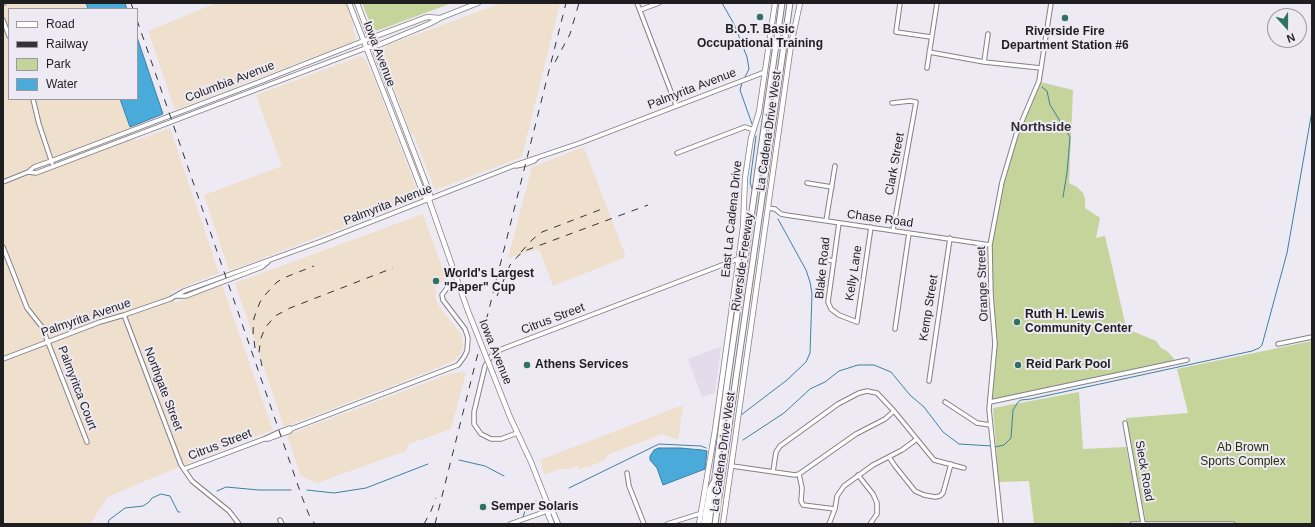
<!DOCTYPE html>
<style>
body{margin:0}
#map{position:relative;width:1315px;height:527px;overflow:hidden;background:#eeeaf3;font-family:Arial,sans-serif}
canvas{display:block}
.frame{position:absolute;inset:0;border:4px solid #1e1d20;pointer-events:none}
.legend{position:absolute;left:8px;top:8px;width:130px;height:92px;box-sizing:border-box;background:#eeeaf3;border:1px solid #9b989f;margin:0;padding:5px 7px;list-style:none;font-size:12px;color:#1e1d20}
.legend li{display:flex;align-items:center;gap:8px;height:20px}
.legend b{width:20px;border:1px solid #9b989f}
.north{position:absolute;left:1267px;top:8px;width:40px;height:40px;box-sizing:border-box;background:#eeeaf3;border:1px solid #9b989f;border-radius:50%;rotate:159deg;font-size:11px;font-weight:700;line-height:16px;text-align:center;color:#1e1d20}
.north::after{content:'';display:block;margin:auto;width:14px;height:18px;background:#2f7264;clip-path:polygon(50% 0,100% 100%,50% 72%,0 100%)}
</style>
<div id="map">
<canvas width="1315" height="527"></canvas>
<div class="frame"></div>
<ul class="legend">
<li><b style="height:5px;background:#fff"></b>Road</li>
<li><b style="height:5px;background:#333235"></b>Railway</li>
<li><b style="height:11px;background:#c4d49a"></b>Park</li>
<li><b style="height:11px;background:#4aabdb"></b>Water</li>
</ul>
<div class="north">N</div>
</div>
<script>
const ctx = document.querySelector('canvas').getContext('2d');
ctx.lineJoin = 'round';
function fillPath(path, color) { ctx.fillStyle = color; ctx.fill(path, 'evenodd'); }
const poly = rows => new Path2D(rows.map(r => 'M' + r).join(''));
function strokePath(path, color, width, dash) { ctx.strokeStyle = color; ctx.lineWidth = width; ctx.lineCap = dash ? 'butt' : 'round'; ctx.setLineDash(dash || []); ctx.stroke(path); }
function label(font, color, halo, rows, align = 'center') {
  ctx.font = font + ' Arial,sans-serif'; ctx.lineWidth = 4; ctx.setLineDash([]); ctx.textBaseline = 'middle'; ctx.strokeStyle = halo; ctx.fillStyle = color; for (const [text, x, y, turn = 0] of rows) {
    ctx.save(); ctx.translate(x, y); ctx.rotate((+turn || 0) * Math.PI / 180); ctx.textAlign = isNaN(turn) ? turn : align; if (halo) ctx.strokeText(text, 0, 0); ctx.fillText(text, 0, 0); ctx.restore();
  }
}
fillPath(poly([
 [720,347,721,347,715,393,702,397,688,359]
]), '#e3dbea');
fillPath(poly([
 [3,3,86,3,89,9,9,9,9,99,119,99,135,141,170,128,219,273,171,292,175,303,222,285,273,430,179,467,112,495,107,498,90,524,3,524],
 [216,3,346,3,353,22,353,30,356,37,353,42,175,110,148,31],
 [501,3,560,3,522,157,435,190,414,135,411,134,392,84,392,77,384,53,386,46],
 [361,56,365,59,374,78,419,195,418,199,229,271,204,195,282,166,256,95],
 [584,147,626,257,553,286,539,249,508,258,532,167],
 [423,214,446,278,435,289,436,301,441,309,461,334,463,345,461,353,455,360,428,372,284,427,235,283],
 [466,372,451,429,409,444,406,451,317,483,301,476,287,435,452,373],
 [683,405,678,440,662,434,607,455,605,460,591,466,578,469,578,465,569,469,560,469,545,475,540,460]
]), '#efe0cd');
fillPath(poly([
 [362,3,452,3,379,30,375,30,372,27],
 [1040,82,1073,90,1069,183,1077,187,1083,193,1085,199,1085,208,1100,218,1096,238,1105,236,1127,331,1132,331,1156,341,1161,348,1167,351,1175,360,995,400,991,397,997,344,993,295,992,240,1001,188,1017,135],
 [1312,341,1312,524,1238,524,1229,522,1146,522,1126,418,1188,413,1177,369],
 [1079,392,1083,449,1126,447,1141,520,1138,522,1093,524,1034,524,1029,481,999,482,993,408]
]), '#c4d49a');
const water = poly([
 [86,3,125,3,127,9,88,9,86,3],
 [137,37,163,114,130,127,120,99,137,99,137,37],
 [659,448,680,448,702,450,707,451,705,469,663,485,657,468,650,460,650,456,654,450,659,448]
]);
fillPath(water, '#4aabdb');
strokePath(water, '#3d80a3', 1);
strokePath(poly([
 [722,3,734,24,747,57,749,69,745,77],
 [742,83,740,90,752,124],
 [1042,87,1047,91,1050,105,1070,137,1067,173,1063,197],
 [752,189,750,182,756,136],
 [741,415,787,380,806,362,810,353,812,294,810,282,806,270,778,219],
 [743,440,784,413,810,389,825,382,839,371,858,365,874,365,891,372,910,395,924,407,943,432,959,444,992,446],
 [995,447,1004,445,1011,438,1013,410,1018,402,1021,400,1031,399,1252,351,1259,348,1262,345,1287,253,1312,111],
 [459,460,485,466,504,476],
 [569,488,659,444,701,446,706,448],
 [307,490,334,493,366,488,428,464],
 [217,491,226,487,259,490,291,490],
 [523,517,525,511,528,506,536,501],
 [108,524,109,520,125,508,143,506,149,502,152,498,161,494,170,496,178,512,180,512]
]), '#3d80a3', 1);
const minor = poly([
 [3,3,4,3],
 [637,3,676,105],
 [900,3,896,32,931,37],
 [640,10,659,3],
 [3,20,9,36],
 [929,52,984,62,1041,68],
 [984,62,988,34],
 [927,68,937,3],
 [33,99,39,124,52,163],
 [892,103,910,101,916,102,893,230],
 [677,153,745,127,754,130],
 [516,166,526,164,534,161,537,158],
 [28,172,36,173,366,48],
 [3,182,28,172,34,167,51,161,259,82,363,41],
 [807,183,832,187],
 [768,208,775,209,781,214,786,215,990,245],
 [826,221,835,166],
 [839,223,828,302,831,309,839,315,857,322,871,227],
 [3,247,27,308,42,327,87,442],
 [822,259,834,261],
 [177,296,186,296,212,286,262,267,268,262],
 [124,315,181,465,192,481,229,511,239,524],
 [895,329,909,233],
 [1278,344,1312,337],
 [3,359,100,322,124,315,170,299,184,291,322,241,518,164,580,143,765,72],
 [929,381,950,238],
 [945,402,977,423,990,425],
 [990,402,1187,360],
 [1125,423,1143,523],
 [517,433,501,439,491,439,481,434,474,424,474,412,485,366,492,355,502,349,738,259],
 [264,439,268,439,290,431,291,429,458,365,464,357,467,351,468,338,465,329,443,300,442,295,447,288,458,284],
 [889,457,895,466,915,491,924,495,935,497,940,496,943,493,951,464],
 [732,466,795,475,799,474,856,434,885,419,894,411],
 [184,469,264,439,279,432,290,428,291,429],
 [773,472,776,452,780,446,838,404,859,393,867,391,877,393,894,411,934,460,964,468],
 [627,473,629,486,644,524],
 [799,474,802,488,801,501,803,505,835,509],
 [858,475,873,494,877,503,877,514,870,524],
 [280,520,282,524],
 [510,524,550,510],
 [667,524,702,513],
 [829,524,835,509,837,496,844,486,873,465,902,450,917,439],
 [1001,524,989,409,995,344,991,295,990,245,1002,182,1016,135,1039,81,1051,3],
 [1132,524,1233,524]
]);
const major = poly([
 [349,3,424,196,429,200],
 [357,3,430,194,429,200,468,311],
 [363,41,427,17,440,18],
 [366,48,381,44,429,24,440,18,478,3],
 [493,374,510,417,531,462,550,510,553,512,558,524],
 [550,510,548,514,552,524],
 [699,524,715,430,743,227,745,178,751,138,759,112,775,3],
 [723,524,791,45,800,3]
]);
const highway = poly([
 [704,524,710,489,713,483],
 [709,524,727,384,782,3],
 [715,524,790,3]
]);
strokePath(minor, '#848088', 5.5);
strokePath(major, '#848088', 6);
strokePath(highway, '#848088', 7);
strokePath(minor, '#fff', 3.5);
strokePath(major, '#fff', 4.5);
strokePath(highway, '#fff', 5);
strokePath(poly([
 [131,3,133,9],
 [137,20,302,497,309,515,315,524],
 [555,62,570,34,579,3],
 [521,252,533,239,542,232,602,209],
 [497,296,510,265,519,255,527,250,648,205],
 [255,348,253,332,254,318,260,302,265,295,277,282,286,277,314,266],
 [262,366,259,352,261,338,265,328,275,316,290,308,393,268],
 [424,524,431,511,436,498],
 [435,524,566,3]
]), '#333235', 1, [7, 7]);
const majorBridge = poly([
 [468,311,493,374]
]);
strokePath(majorBridge, '#848088', 6, []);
strokePath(majorBridge, '#fff', 4.5);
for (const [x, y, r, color] of [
 [760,17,4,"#2f7264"],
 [1065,18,4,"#2f7264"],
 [436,281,4,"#2f7264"],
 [1017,322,4,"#2f7264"],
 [527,365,4,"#2f7264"],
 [1018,365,4,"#2f7264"],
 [483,507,4,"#2f7264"]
]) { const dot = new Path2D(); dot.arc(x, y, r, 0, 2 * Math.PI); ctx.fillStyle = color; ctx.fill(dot); strokePath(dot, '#eeeaf3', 1.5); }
label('bold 12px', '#1e1d20', '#eeeaf3', [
 ["B.O.T. Basic",760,30,"center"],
 ["Occupational Training",760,44,"center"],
 ["Riverside Fire",1065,32,"center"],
 ["Department Station #6",1065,46,"center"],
 ["World's Largest",444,274],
 ["\"Paper\" Cup",444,288],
 ["Ruth H. Lewis",1025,315],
 ["Community Center",1025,329],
 ["Athens Services",535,365],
 ["Reid Park Pool",1026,365],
 ["Semper Solaris",491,507]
], 'left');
label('12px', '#1e1d20', '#eeeaf3', [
 ["Iowa Avenue",379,54,69],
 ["Columbia Avenue",230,82,-21],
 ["Palmyrita Avenue",692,89,-21],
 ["La Cadena Drive West",769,131,-82],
 ["Clark Street",895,164,-80],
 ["Palmyrita Avenue",388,205,-21],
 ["East La Cadena Drive",732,219,-84],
 ["Chase Road",880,219,8],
 ["Riverside Freeway",743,262,-82],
 ["Blake Road",823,268,-84],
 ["Kelly Lane",854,273,-81],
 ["Orange Street",983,284,-92],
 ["Kemp Street",929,308,-81],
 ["Palmyrita Avenue",86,318,-19],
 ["Citrus Street",553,319,-21],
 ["Iowa Avenue",495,352,68],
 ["Palmyritca Court",77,388,69],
 ["Northgate Street",163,389,69],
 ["Citrus Street",220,445,-21],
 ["La Cadena Drive West",723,452,-82],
 ["Sieck Road",1144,471,80]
]);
label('12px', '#262e09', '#eeeaf3', [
 ["Ab Brown",1243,448],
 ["Sports Complex",1243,462]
]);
label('bold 13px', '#322f36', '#eeeaf3', [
 ["Northside",1041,127]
]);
</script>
